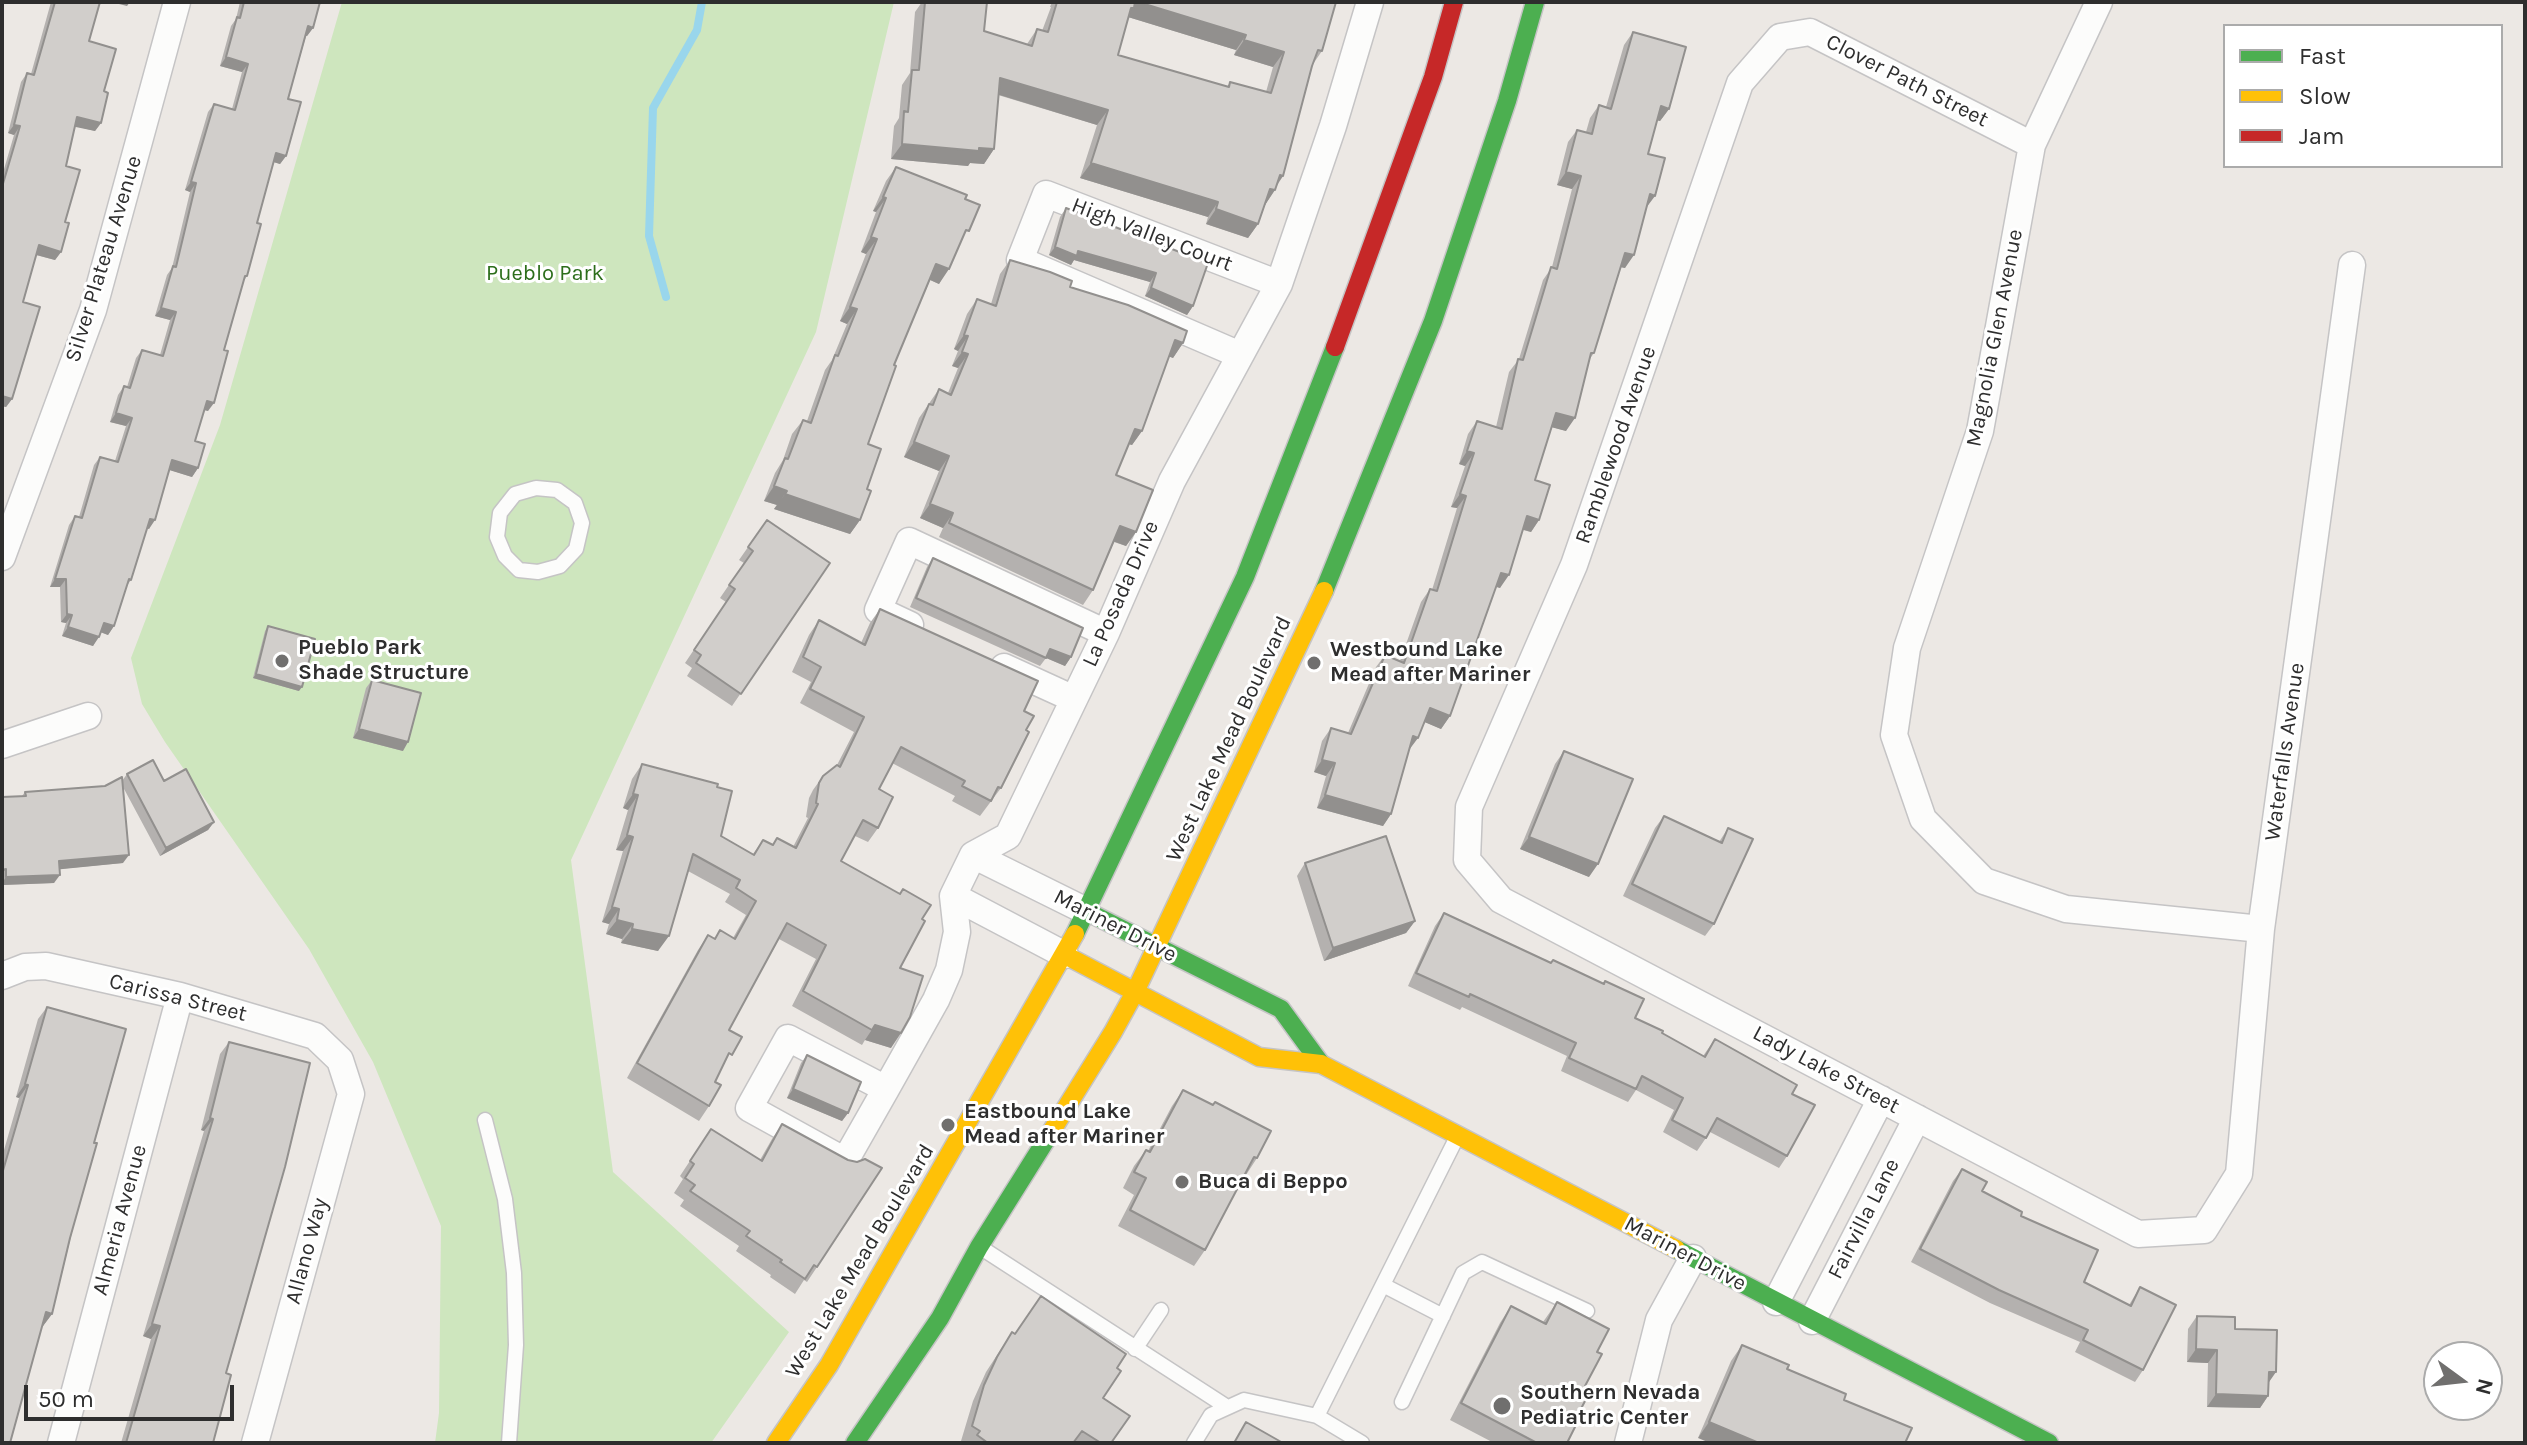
<!DOCTYPE html>
<style>
body{margin:0}
#map{position:relative;width:2527px;height:1445px;overflow:hidden;background:#ece8e4;font-family:Karla,sans-serif}
canvas{display:block}
.frame{position:absolute;inset:0;border:4px solid #2e2e2e;pointer-events:none}
.legend{position:absolute;left:2223px;top:24px;width:280px;height:144px;box-sizing:border-box;background:#fff;border:2px solid #ababab;margin:0;padding:10px 14px;list-style:none;font-size:24px;color:#2e2e2e}
.legend li{display:flex;align-items:center;gap:16px;height:40px}
.legend b{width:40px;border:2px solid #ababab}
.north{position:absolute;left:2423px;top:1341px;width:80px;height:80px;box-sizing:border-box;background:#fff;border:2px solid #ababab;border-radius:50%;rotate:105deg;font-size:22px;font-weight:700;line-height:32px;text-align:center;color:#2e2e2e}
.north::after{content:'';display:block;margin:auto;width:28px;height:36px;background:#706f6e;clip-path:polygon(50% 0,100% 100%,50% 72%,0 100%)}
.scale{position:absolute;left:24px;top:1385px;width:210px;height:36px;box-sizing:border-box;border:4px solid #2e2e2e;border-top:0;padding-left:10px;font-size:24px;line-height:28px;white-space:nowrap;color:#2e2e2e;-webkit-text-stroke:6px #fff;paint-order:stroke}
</style>
<div id="map">
<canvas width="2527" height="1445"></canvas>
<div class="frame"></div>
<ul class="legend">
<li><b style="height:10px;background:#4caf50"></b>Fast</li>
<li><b style="height:10px;background:#ffc107"></b>Slow</li>
<li><b style="height:10px;background:#c62828"></b>Jam</li>
</ul>
<div class="north">N</div>
<div class="scale">50 m</div>
</div>
<script>
const ctx = document.querySelector('canvas').getContext('2d');
ctx.lineJoin = 'round';
function fillPath(path, color) { ctx.fillStyle = color; ctx.fill(path, 'evenodd'); }
const poly = rows => new Path2D(rows.map(r => 'M' + r).join(''));
function strokePath(path, color, width, dash) { ctx.strokeStyle = color; ctx.lineWidth = width; ctx.lineCap = dash ? 'butt' : 'round'; ctx.setLineDash(dash || []); ctx.stroke(path); }
function label(font, color, halo, rows, align = 'center') {
  ctx.font = font + ' Karla,sans-serif'; ctx.lineWidth = 6; ctx.setLineDash([]); ctx.textBaseline = 'middle'; ctx.strokeStyle = halo; ctx.fillStyle = color; for (const [text, x, y, turn = 0] of rows) {
    ctx.save(); ctx.translate(x, y); ctx.rotate((+turn || 0) * Math.PI / 180); ctx.textAlign = isNaN(turn) ? turn : align; if (halo) ctx.strokeText(text, 0, 0); ctx.fillText(text, 0, 0); ctx.restore();
  }
}
fillPath(poly([
 [342,2,894,2,816,332,571,860,613,1172,789,1332,711,1443,435,1443,439,1413,441,1226,373,1062,309,949,165,742,142,704,131,658,220,425]
]), '#cee6be');
strokePath(poly([
 [666,297,649,236,653,108,697,30,702,2]
]), '#99d6ec', 8);
const lane = poly([
 [536,488,557,490,575,503,582,523,576,549,560,566,538,572,519,570,505,556,497,537,500,513,515,494,536,488],
 [485,1120,505,1199,514,1273,516,1345,509,1443],
 [983,1249,1227,1407],
 [1383,1285,1443,1316],
 [1135,1349,1161,1310],
 [1402,1402,1463,1273,1482,1262,1587,1311],
 [1317,1416,1458,1135],
 [1194,1443,1211,1415,1244,1400,1317,1416,1362,1443]
]);
const street = poly([
 [2099,2,2032,145,1980,431,1907,648,1894,735,1923,819,1984,881,2066,909,2261,929],
 [2032,145,1810,32,1780,37,1740,83,1574,565,1469,807,1467,860,1501,900,2138,1234,2204,1230,2239,1174,2261,929,2352,265],
 [1240,355,1020,260,1046,194,1279,284],
 [2,557,93,310,177,2],
 [910,625,878,610,909,541,1106,633],
 [1004,667,1074,699],
 [2,745,88,716],
 [973,855,1086,911],
 [953,896,1065,955],
 [2,976,25,967,46,966,180,996,315,1036,340,1060,351,1094,255,1443],
 [886,1089,788,1038,749,1108,845,1161,886,1089,936,1000,949,970,957,932,953,896,973,855,1008,836,1106,633,1172,481,1279,284,1333,126,1370,2],
 [1776,1302,1881,1099],
 [1812,1321,1917,1118],
 [61,1443,180,996],
 [1628,1443,1659,1320,1693,1258]
]);
const fast = poly([
 [1324,591,1433,321,1507,101,1535,2],
 [1086,911,1281,1009,1321,1064],
 [1075,934,1245,577,1335,347],
 [1676,1249,2049,1443],
 [855,1443,940,1318,979,1247,1051,1132]
]);
const slow = poly([
 [1065,955,1259,1057,1321,1064,1676,1249],
 [1051,1132,1113,1032,1135,992,1324,591],
 [776,1443,829,1365,1075,934]
]);
const jam = poly([
 [1335,347,1433,77,1454,2]
]);
strokePath(lane, '#c5c4c5', 17);
strokePath(street, '#c5c4c5', 29);
strokePath(fast, '#c5c4c5', 21);
strokePath(slow, '#c5c4c5', 21);
strokePath(jam, '#c5c4c5', 21);
strokePath(lane, '#fcfcfb', 14);
strokePath(street, '#fcfcfb', 26);
strokePath(fast, '#4caf50', 18);
strokePath(slow, '#ffc107', 18);
strokePath(jam, '#c62828', 18);
fillPath(poly([
 [51,2,100,2,89,41,104,91,101,123,95,131,75,126,66,166,65,222,61,252,55,260,36,255,23,302,12,399,6,407,2,406,2,176,14,135,8,133,21,82,27,73,31,74],
 [240,2,320,2,313,28,307,36,306,36,288,99,286,156,280,164,274,162,257,223,247,276,243,282,208,411,204,410,195,441,198,468,192,477,170,470,149,529,147,528,131,580,126,587,114,626,108,635,100,632,93,646,62,636,66,623,61,622,60,587,50,587,69,525,75,516,79,517,94,465,100,457,115,461,126,426,110,422,118,395,124,386,127,387,136,358,142,350,160,355,170,320,155,316,167,275,172,268,190,192,185,190,208,112,214,104,232,109,242,72,220,66,231,26,236,19],
 [922,2,987,2,984,31,1027,44,1037,29,1042,31,1051,7,1050,7,1052,2,1336,2,1322,51,1313,64,1283,176,1265,205,1258,224,1248,238,1206,224,1208,217,1080,178,1097,125,998,95,994,149,984,164,970,163,968,166,891,159,894,126,899,118,902,85,910,73,915,12],
 [1128,17,1236,50,1234,55,1273,67,1266,92,1230,82,1227,87,1118,55],
 [1633,32,1669,109,1660,121,1657,120,1648,154,1647,207,1625,268,1620,267,1594,353,1589,360,1566,431,1552,427,1535,480,1539,520,1531,532,1523,530,1500,588,1496,587,1450,716,1441,729,1425,722,1409,750,1391,814,1383,826,1317,808,1326,776,1314,772,1322,741,1331,728,1348,733,1376,667,1385,655,1400,661,1421,602,1430,589,1432,590,1457,508,1451,507,1465,466,1459,464,1468,434,1477,421,1496,427,1509,372,1519,359,1543,280,1552,267,1572,189,1557,185,1568,142,1577,130,1586,132,1590,118,1599,105,1606,107,1624,45],
 [896,167,965,199,959,245,939,284,930,280,894,365,868,444,867,489,860,520,850,534,774,509,777,505,764,501,775,473,783,460,792,434,803,420,807,421,825,370,832,360,847,324,840,321,866,254,861,252,876,212,873,211,886,181],
 [1066,208,1208,263,1193,306,1187,315,1145,296,1150,282,1074,260,1071,265,1049,255,1060,217],
 [1010,260,1070,287,1183,343,1173,358,1169,356,1142,431,1132,445,1129,444,1116,475,1136,532,1126,546,1114,542,1093,590,1083,605,939,537,943,528,920,518,939,471,904,457,919,418,939,389,948,393,958,368,952,366,958,351,954,349,967,314,977,299,991,304,1000,274],
 [767,520,830,563,732,706,687,676,692,668,685,663,726,602,720,598,744,563,739,560],
 [933,558,1071,657,1065,666,1046,658,1040,666,910,607,927,567],
 [880,609,1024,711,1026,730,1001,788,980,816,952,801,955,796,892,763,879,789,878,828,868,842,855,836,841,861,922,919,900,968,891,1048,865,1040,862,1045,792,1006,816,959,779,939,729,1030,721,1069,715,1082,709,1106,699,1121,627,1078,698,950,708,935,714,939,733,938,746,915,725,902,730,894,688,871,658,951,621,943,622,939,606,934,609,924,602,922,623,851,616,850,628,810,623,808,632,779,642,764,717,787,721,836,753,854,763,840,772,845,777,838,793,847,808,818,806,817,809,798,813,790,823,776,837,765,854,732,800,703,811,682,792,672,809,635,819,620,861,643,870,623],
 [268,626,299,691,253,678,265,631],
 [372,680,403,751,353,738,366,688],
 [1564,751,1589,877,1520,849,1555,764],
 [127,774,164,781,214,822,208,830,160,856,123,787,123,863,59,869,54,883,2,885,2,797,22,796,25,792,105,786,122,781],
 [1664,816,1719,842,1728,828,1714,924,1705,936,1623,896,1655,828],
 [1305,863,1415,921,1406,933,1324,961,1297,876],
 [1444,913,1703,1056,1715,1039,1792,1094,1787,1156,1779,1168,1710,1132,1697,1151,1663,1132,1674,1110,1636,1090,1628,1102,1561,1071,1567,1056,1462,1007,1460,1010,1408,986,1435,926],
 [47,1007,94,1143,52,1314,43,1326,42,1326,2,1443,2,1157,19,1098,16,1097,38,1019],
 [229,1042,226,1373,213,1443,121,1443,151,1339,143,1336,204,1131,201,1130,220,1054],
 [807,1055,848,1113,842,1121,787,1098,801,1063],
 [1183,1090,1257,1158,1246,1175,1245,1174,1205,1250,1194,1266,1118,1226,1134,1195,1123,1188,1134,1166,1146,1150,1148,1151,1172,1106],
 [782,1124,817,1267,807,1282,804,1280,795,1294,770,1277,771,1275,736,1251,739,1246,680,1206,684,1200,674,1193,683,1179,680,1176,711,1129,760,1160,772,1139],
 [1962,1169,1982,1191,2021,1216,2084,1282,2129,1305,2140,1287,2143,1370,2135,1382,2075,1352,2080,1342,1990,1303,1911,1262,1953,1181],
 [1557,1302,1597,1352,1585,1386,1577,1416,1567,1443,1494,1443,1450,1420,1500,1323,1511,1306,1543,1322],
 [2197,1316,2235,1329,2269,1382,2268,1396,2260,1408,2207,1407,2208,1363,2187,1362,2188,1329],
 [1012,1332,1117,1368,1103,1398,1111,1443,964,1443,961,1441,973,1401,986,1372],
 [1742,1345,1789,1365,1698,1438,1731,1361]
]), '#b4b1af');
fillPath(poly([
 [111,2,130,2,127,6],
 [1135,2,1138,2,1246,35,1236,50,1128,17,1121,22],
 [308,26,313,28,307,36,302,35],
 [1244,40,1284,52,1273,67,1234,55],
 [226,57,248,64,242,72,220,66],
 [1000,78,1108,110,1097,125,990,92],
 [1661,106,1669,109,1660,121,1652,119],
 [77,117,101,123,95,131,71,126],
 [14,125,20,126,14,135,8,133],
 [902,144,994,149,984,164,970,163,968,166,891,159],
 [276,153,286,156,280,164,270,161],
 [1091,163,1218,202,1208,217,1080,178],
 [1566,172,1581,176,1572,189,1557,185],
 [1280,175,1283,176,1273,190,1275,190,1265,205,1260,204],
 [191,182,196,183,190,192,185,190],
 [1650,194,1655,196,1646,208],
 [883,197,886,198,876,212,873,211],
 [1216,209,1258,224,1248,238,1206,224],
 [871,237,877,239,866,254,861,252],
 [39,245,61,252,55,260,33,254],
 [1055,247,1078,251,1156,273,1150,282,1074,260,1071,265,1049,255],
 [1625,253,1634,255,1625,268,1616,266],
 [936,264,949,269,939,284,926,278],
 [1151,288,1193,306,1187,315,1145,296],
 [850,307,857,309,847,324,840,321],
 [161,308,176,312,170,320,155,316],
 [964,335,968,336,958,351,954,349],
 [1175,340,1183,343,1173,358,1165,355],
 [962,352,968,354,958,368,952,366],
 [2,396,12,399,6,407,2,406],
 [207,401,214,403,208,411,201,409],
 [116,413,132,418,126,426,110,422],
 [1556,413,1575,418,1566,431,1547,426],
 [1135,429,1142,431,1132,445,1125,443],
 [914,442,949,456,939,471,904,457],
 [1467,451,1474,453,1465,466,1459,464],
 [172,460,198,468,192,477,166,469],
 [774,486,787,491,777,505,764,501],
 [785,494,860,520,850,534,774,509],
 [1460,494,1466,496,1457,508,1451,507],
 [930,504,953,513,943,528,920,518],
 [1527,516,1539,520,1531,532,1518,528],
 [150,519,155,520,149,529,144,527],
 [1120,526,1136,532,1126,546,1110,540],
 [1501,573,1509,575,1500,588,1492,585],
 [55,579,66,579,60,587,50,587],
 [67,614,72,615,66,623,61,622],
 [104,623,114,626,108,635,98,631],
 [68,627,99,637,93,646,62,636],
 [1050,649,1071,657,1065,666,1044,657],
 [256,674,302,687,299,691,253,678],
 [1430,708,1450,716,1441,729,1422,721],
 [359,729,408,742,403,751,353,738],
 [1413,736,1418,738,1409,750],
 [1322,760,1335,763,1326,776,1314,772],
 [633,794,638,795,628,810,623,808],
 [1325,795,1391,814,1383,826,1317,808],
 [214,822,208,830,160,856,166,848],
 [627,835,633,837,623,851,616,850],
 [1529,837,1598,864,1589,877,1520,849],
 [129,855,123,863,53,870,59,861],
 [60,875,54,883,2,885,2,883,6,877],
 [612,907,619,909,609,924,602,922],
 [617,920,633,924,622,939,606,934],
 [1415,921,1406,933,1324,961,1333,948],
 [632,929,669,936,658,951,621,943],
 [875,1025,901,1033,891,1048,865,1040],
 [25,1084,28,1085,19,1098,16,1097],
 [793,1089,848,1113,842,1121,787,1098],
 [210,1118,213,1119,204,1131,201,1130],
 [46,1312,52,1314,43,1326,37,1324],
 [152,1324,160,1326,151,1339,143,1336],
 [2196,1349,2217,1350,2208,1363,2187,1362],
 [2269,1372,2276,1372,2267,1385],
 [2216,1394,2268,1396,2260,1408,2207,1407],
 [1709,1422,1759,1443,1710,1443,1698,1438]
]), '#92908e');
const building = poly([
 [55,2,100,2,89,41,116,49,104,91,108,93,101,123,77,117,66,166,80,170,65,222,69,223,61,252,39,245,23,302,40,307,12,399,2,396,2,187,20,126,14,125,27,73,34,75,55,2],
 [244,2,320,2,313,28,308,26,288,99,301,102,286,156,276,153,257,223,261,224,247,276,245,276,224,350,228,351,214,403,207,401,195,441,205,444,198,468,172,460,155,520,150,519,131,580,129,579,114,626,104,623,99,637,68,627,72,615,67,614,66,579,55,579,75,516,82,518,100,457,118,462,132,418,116,413,124,386,130,388,142,350,163,356,176,312,161,308,173,266,176,267,196,183,191,182,214,104,235,110,248,64,226,57,237,17,240,18,244,2],
 [925,2,987,2,984,31,1032,46,1037,29,1048,32,1057,2,1135,2,1134,8,1131,8,1118,55,1229,87,1230,82,1271,93,1284,52,1244,40,1246,35,1138,2,1336,2,1322,51,1318,50,1312,66,1283,176,1280,175,1275,190,1270,189,1258,224,1216,209,1218,202,1091,163,1108,110,1000,78,994,149,979,148,979,151,902,144,904,111,908,112,912,70,919,70,925,2],
 [1633,32,1686,47,1669,109,1661,106,1648,154,1665,158,1655,196,1650,194,1634,255,1625,253,1594,353,1591,353,1575,418,1556,413,1535,480,1550,485,1539,520,1527,516,1509,575,1501,573,1450,716,1430,708,1418,738,1413,736,1391,814,1325,795,1335,763,1322,760,1331,728,1351,734,1385,655,1404,663,1430,589,1437,591,1466,496,1460,494,1474,453,1467,451,1477,421,1502,429,1518,359,1523,360,1551,267,1557,269,1581,176,1566,172,1577,130,1592,134,1599,105,1611,109,1633,32],
 [896,167,967,195,965,199,980,205,969,231,966,230,949,269,936,264,894,365,896,366,868,444,881,449,867,489,871,491,860,520,785,494,787,491,774,486,785,458,788,459,803,420,811,423,835,355,838,356,857,309,850,307,877,239,871,237,886,198,883,197,896,167],
 [1066,208,1208,263,1193,306,1151,288,1156,273,1078,251,1077,256,1055,247,1066,208],
 [1010,260,1050,272,1072,281,1070,287,1128,305,1187,331,1183,343,1175,340,1142,431,1135,429,1116,475,1153,490,1136,532,1120,526,1093,590,949,523,953,513,930,504,949,456,914,442,929,404,933,405,939,389,951,395,968,354,962,352,968,336,964,335,977,299,996,306,1010,260],
 [767,520,830,563,741,694,696,663,701,655,694,650,735,589,729,585,753,551,748,547,767,520],
 [933,558,1083,628,1071,657,1050,649,1046,658,916,598,933,558],
 [880,609,1038,681,1024,711,1034,716,1026,730,1029,732,1001,788,998,787,991,801,962,786,965,781,901,747,879,789,893,797,878,828,863,820,841,861,900,894,903,889,931,905,922,919,925,921,900,968,923,976,910,1017,901,1033,875,1025,872,1030,803,991,826,945,787,923,729,1030,742,1037,732,1055,729,1053,715,1082,721,1085,709,1106,637,1063,708,935,715,939,720,930,735,939,756,901,736,888,740,880,693,854,669,936,632,929,633,924,617,920,619,909,612,907,633,837,627,835,638,795,633,794,642,764,718,784,717,787,732,791,721,836,754,855,763,840,773,845,777,838,796,848,818,804,816,803,819,783,823,776,837,765,840,767,864,717,810,689,821,667,803,657,819,620,865,645,880,609],
 [268,626,315,639,302,687,256,674,268,626],
 [372,680,421,693,408,742,359,729,372,680],
 [1564,751,1633,779,1598,864,1529,837,1564,751],
 [153,760,164,781,186,769,214,822,166,848,127,774,153,760],
 [122,777,129,855,59,861,60,875,6,877,6,869,2,870,2,797,26,796,25,792,105,786,122,777],
 [1664,816,1722,843,1728,828,1753,839,1714,924,1632,884,1664,816],
 [1386,836,1415,921,1333,948,1305,863,1386,836],
 [1444,913,1551,963,1553,960,1604,984,1605,981,1644,999,1635,1018,1663,1031,1662,1033,1705,1057,1715,1039,1797,1085,1792,1094,1815,1105,1787,1156,1717,1118,1706,1138,1672,1120,1683,1098,1642,1076,1636,1089,1569,1058,1576,1043,1470,994,1469,997,1416,973,1444,913],
 [47,1007,126,1029,94,1143,97,1143,70,1238,52,1314,46,1312,10,1443,2,1443,2,1174,28,1085,25,1084,47,1007],
 [229,1042,310,1063,285,1167,226,1373,231,1375,213,1443,126,1443,160,1326,152,1324,213,1119,210,1118,229,1042],
 [807,1055,861,1082,848,1113,793,1089,807,1055],
 [1183,1090,1213,1105,1215,1102,1271,1131,1257,1158,1254,1157,1205,1250,1130,1210,1146,1178,1134,1172,1146,1150,1150,1152,1183,1090],
 [782,1124,848,1160,857,1162,865,1159,882,1168,817,1267,814,1265,805,1279,780,1262,782,1260,746,1236,750,1231,690,1191,695,1185,685,1178,694,1164,690,1161,711,1129,762,1161,782,1124],
 [1962,1169,1987,1182,1982,1191,2022,1212,2021,1216,2098,1250,2084,1282,2131,1306,2140,1287,2176,1305,2143,1370,2083,1340,2088,1330,1999,1290,1920,1249,1962,1169],
 [1041,1296,1126,1354,1117,1368,1121,1371,1103,1398,1130,1416,1111,1443,1101,1443,1082,1431,1073,1443,988,1443,977,1435,980,1431,972,1426,984,1385,997,1357,1012,1332,1015,1334,1041,1296],
 [1557,1302,1609,1329,1597,1352,1602,1354,1585,1386,1591,1390,1577,1416,1580,1417,1567,1443,1537,1443,1461,1403,1511,1306,1546,1324,1557,1302],
 [2197,1316,2235,1317,2235,1329,2277,1330,2276,1372,2269,1372,2268,1396,2216,1394,2217,1350,2196,1349,2197,1316],
 [1742,1345,1789,1365,1787,1369,1846,1394,1844,1400,1912,1428,1905,1443,1759,1443,1709,1422,1742,1345],
 [1246,1422,1283,1443,1234,1443,1246,1422]
]);
fillPath(building, '#d1cecb');
strokePath(building, '#92908e', 2);
for (const [x, y, r, color] of [
 [282,661,8,"#706f6e"],
 [1314,663,8,"#706f6e"],
 [948,1125,8,"#706f6e"],
 [1182,1182,8,"#706f6e"],
 [1502,1406,10,"#706f6e"]
]) { const dot = new Path2D(); dot.arc(x, y, r, 0, 2 * Math.PI); ctx.fillStyle = color; ctx.fill(dot); strokePath(dot, '#fff', 3); }
label('22px', '#2e2e2e', '#fff', [
 ["Clover Path Street",1907,81,27],
 ["High Valley Court",1152,235,21],
 ["Silver Plateau Avenue",104,259,-73],
 ["Magnolia Glen Avenue",1995,338,-79],
 ["Ramblewood Avenue",1616,445,-71],
 ["La Posada Drive",1121,594,-66],
 ["West Lake Mead Boulevard",1229,739,-65],
 ["Waterfalls Avenue",2285,752,-82],
 ["Mariner Drive",1115,926,27],
 ["Carissa Street",178,998,14],
 ["Lady Lake Street",1826,1070,28],
 ["Fairvilla Lane",1864,1219,-63],
 ["Almeria Avenue",120,1220,-75],
 ["Allano Way",307,1251,-75],
 ["Mariner Drive",1685,1254,28],
 ["West Lake Mead Boulevard",860,1261,-59]
]);
label('22px', '#2c6e1b', '#fff', [
 ["Pueblo Park",545,274]
]);
label('bold 22px', '#2e2e2e', '#fff', [
 ["Pueblo Park",298,648],
 ["Shade Structure",298,673],
 ["Westbound Lake",1330,650],
 ["Mead after Mariner",1330,675],
 ["Eastbound Lake",964,1112],
 ["Mead after Mariner",964,1137],
 ["Buca di Beppo",1198,1182],
 ["Southern Nevada",1520,1393],
 ["Pediatric Center",1520,1418]
], 'left');
</script>
